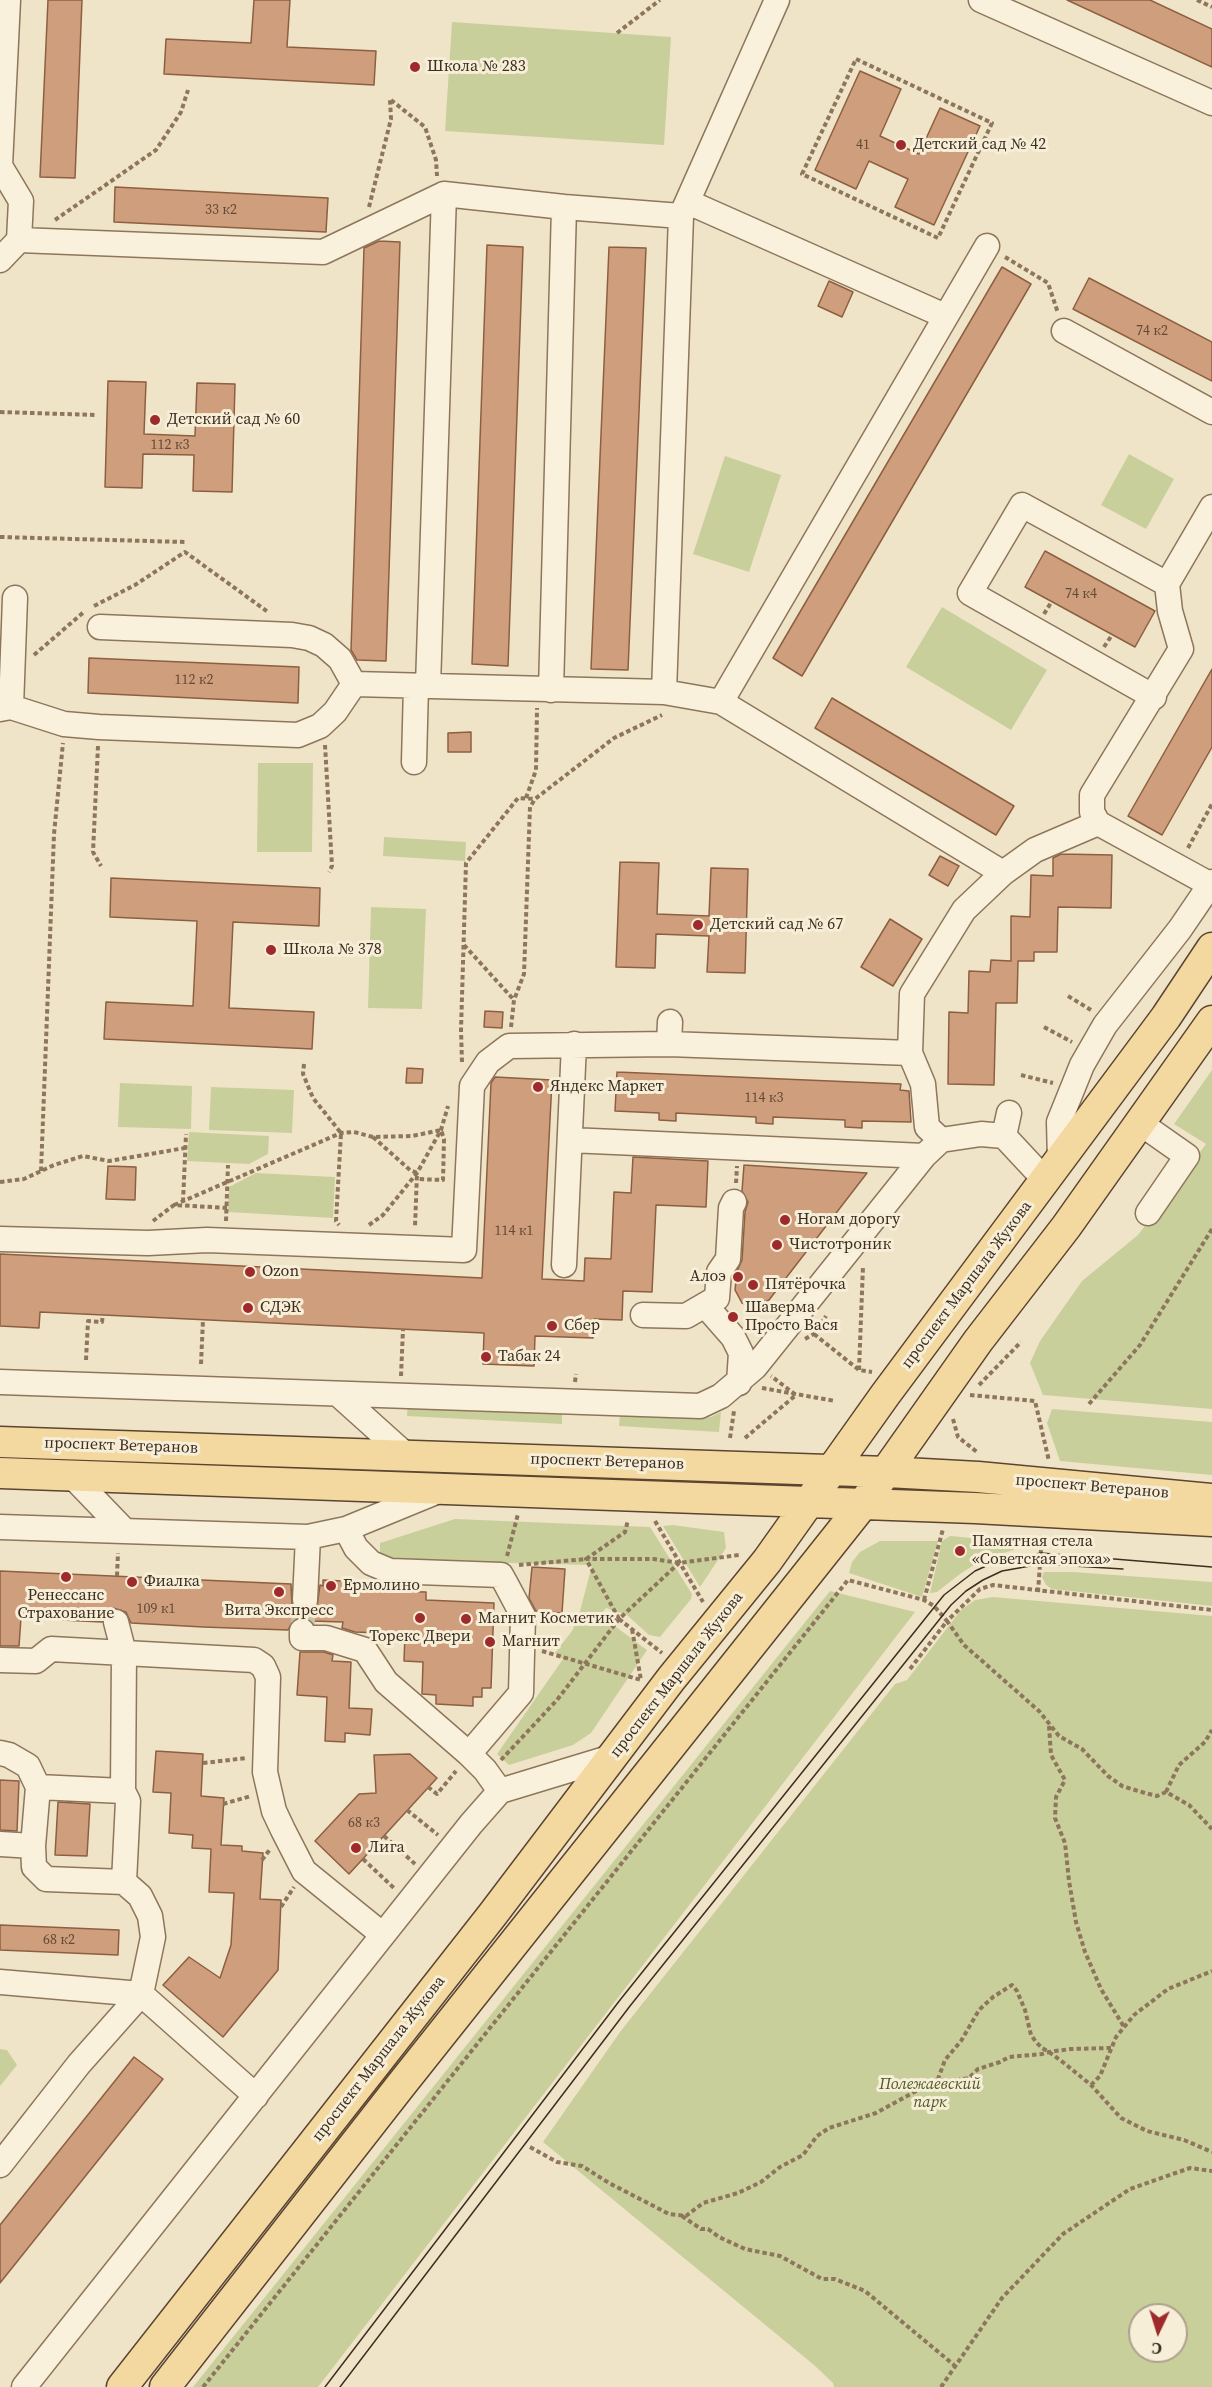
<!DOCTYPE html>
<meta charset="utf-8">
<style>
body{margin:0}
#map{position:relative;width:1212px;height:2387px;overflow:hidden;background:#f0e4c8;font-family:"Source Serif 4",serif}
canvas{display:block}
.north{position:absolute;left:1128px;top:2303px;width:60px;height:60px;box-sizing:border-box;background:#f7eed8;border:2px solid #ada18e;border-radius:50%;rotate:184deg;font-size:16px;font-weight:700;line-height:24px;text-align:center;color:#3d2e20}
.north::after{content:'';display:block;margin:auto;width:21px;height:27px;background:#9e2a2b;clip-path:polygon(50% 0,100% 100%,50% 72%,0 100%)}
</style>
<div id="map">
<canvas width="1212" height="2387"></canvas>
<div class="north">С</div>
</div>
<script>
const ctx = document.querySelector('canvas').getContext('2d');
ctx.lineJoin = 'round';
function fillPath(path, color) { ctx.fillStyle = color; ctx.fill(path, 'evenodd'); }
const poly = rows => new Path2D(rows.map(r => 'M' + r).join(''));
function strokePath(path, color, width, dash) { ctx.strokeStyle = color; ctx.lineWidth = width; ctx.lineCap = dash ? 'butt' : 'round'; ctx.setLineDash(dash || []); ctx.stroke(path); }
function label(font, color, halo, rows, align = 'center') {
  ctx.font = font + ' "Source Serif 4",serif'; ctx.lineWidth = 6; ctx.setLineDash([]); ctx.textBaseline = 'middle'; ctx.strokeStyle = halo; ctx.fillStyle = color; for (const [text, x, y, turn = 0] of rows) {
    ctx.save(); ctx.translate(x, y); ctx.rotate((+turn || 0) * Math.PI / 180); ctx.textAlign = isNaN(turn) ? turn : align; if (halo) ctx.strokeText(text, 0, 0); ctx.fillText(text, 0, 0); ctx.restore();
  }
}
fillPath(poly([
 [452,22,671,37,664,145,445,131],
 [1129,454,1174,479,1146,529,1101,505],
 [725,456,781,475,749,572,693,554],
 [942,607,1047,670,1011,730,906,667],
 [258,763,313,763,312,852,257,852],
 [384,837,466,842,465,861,383,856],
 [371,907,426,909,422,1009,368,1008],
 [1212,1070,1212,1409,1043,1395,1030,1363,1040,1341,1082,1281,1138,1235,1206,1144,1174,1124],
 [120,1083,192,1086,191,1129,118,1127],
 [211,1087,294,1090,292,1133,209,1130],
 [189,1132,269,1136,268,1154,249,1164,187,1161],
 [256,1173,335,1177,333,1218,228,1212,229,1187],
 [408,1401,562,1409,562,1424,407,1416],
 [1052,1409,1212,1422,1212,1475,1060,1461,1047,1423],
 [721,1412,719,1432,619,1426,620,1414,699,1418,711,1417],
 [455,1519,650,1527,692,1594,691,1599,660,1637,649,1635,627,1615,606,1608,598,1618,579,1615,592,1565,388,1560,380,1556,380,1543],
 [673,1525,724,1532,726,1548,700,1587,663,1526],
 [950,1536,1015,1542,1014,1550,985,1558,960,1574,937,1592,930,1593,942,1541],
 [880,1541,938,1541,922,1597,849,1573,852,1562,860,1552],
 [1044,1572,1073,1572,1212,1582,1212,1606,1052,1589,1046,1585,1042,1577],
 [830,1591,915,1612,318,2387,193,2387],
 [993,1597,1212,1616,1212,2387,834,2387,833,2383,814,2365,543,2142,620,2032,895,1684,907,1680,961,1610,975,1600],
 [1140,2315,1176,2315,1176,2351,1140,2351],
 [577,1619,601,1623,608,1621,647,1650,591,1733,573,1745,509,1765,497,1754,563,1659,555,1653,572,1631],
 [0,2049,7,2050,17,2065,0,2086]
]), '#c9cf9b');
const building = poly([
 [48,0,82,0,75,178,40,177,48,0],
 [254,0,290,0,287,47,376,51,374,85,164,74,166,39,251,43,254,0],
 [1067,0,1150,0,1212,29,1212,67,1067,0],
 [860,71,901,89,880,136,919,154,940,108,980,126,934,225,895,207,908,179,869,161,856,189,815,170,860,71],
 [115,187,328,198,326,232,114,222,115,187],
 [379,241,400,242,386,661,357,660,351,650,364,248,379,241],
 [487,245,523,247,508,666,472,664,487,245],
 [609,247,646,248,628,670,591,669,609,247],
 [1002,267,1031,284,802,676,773,658,1002,267],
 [1089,278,1212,342,1212,381,1073,309,1089,278],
 [829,281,853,292,842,317,818,306,829,281],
 [108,381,146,382,144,434,195,436,197,383,235,384,232,492,193,491,194,455,143,454,142,488,105,487,108,381],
 [1045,551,1155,611,1135,647,1025,587,1045,551],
 [89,658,299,667,298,703,88,693,89,658],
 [1212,669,1212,747,1162,835,1128,816,1212,669],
 [832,698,1014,806,996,835,815,728,832,698],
 [471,732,471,752,448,752,448,733,471,732],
 [1061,854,1112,855,1111,908,1058,907,1057,952,1034,952,1034,961,1018,961,1017,1003,996,1003,994,1085,948,1084,949,1012,968,1013,969,971,990,972,991,960,1011,961,1011,916,1030,917,1031,875,1053,876,1053,858,1061,854],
 [940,856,959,866,948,886,929,875,940,856],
 [620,862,659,863,657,914,709,916,711,868,748,869,745,973,707,972,709,936,656,934,655,968,616,967,620,862],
 [111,878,320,888,319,926,233,922,229,1008,314,1012,312,1049,104,1039,106,1002,193,1006,197,921,110,917,111,878],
 [890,919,922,939,893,986,861,967,890,919],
 [485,1011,503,1012,502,1028,484,1027,485,1011],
 [407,1068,423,1069,422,1083,406,1083,407,1068],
 [617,1072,901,1084,900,1090,909,1091,911,1122,862,1121,862,1128,845,1127,845,1120,773,1117,773,1124,756,1123,756,1117,676,1113,676,1121,659,1120,659,1113,615,1111,617,1072],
 [495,1077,552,1080,542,1279,584,1281,585,1258,611,1259,614,1192,631,1193,633,1157,708,1161,706,1207,656,1205,652,1292,623,1291,622,1320,594,1319,593,1338,535,1336,534,1366,483,1364,484,1333,40,1312,39,1328,0,1326,0,1254,482,1278,491,1083,495,1077],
 [744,1165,867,1173,769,1300,756,1307,742,1303,735,1290,737,1271,742,1260,745,1212,748,1202,742,1191,744,1165],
 [108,1166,136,1167,135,1200,106,1199,108,1166],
 [532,1567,565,1569,562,1613,536,1611,529,1598,532,1567],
 [0,1571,291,1584,292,1606,297,1612,304,1614,312,1612,317,1607,320,1585,323,1586,323,1580,381,1583,388,1585,388,1591,426,1592,426,1600,494,1603,491,1688,482,1688,482,1697,473,1697,473,1706,436,1704,436,1695,422,1694,423,1662,404,1661,405,1634,355,1632,342,1628,343,1622,311,1621,303,1617,294,1619,288,1630,203,1627,131,1623,126,1612,113,1608,106,1612,102,1622,21,1618,19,1646,0,1646,0,1571],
 [300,1652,324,1652,333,1655,332,1661,351,1662,349,1708,372,1709,370,1735,345,1733,345,1742,325,1741,327,1697,297,1695,300,1652],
 [156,1751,203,1754,201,1796,224,1798,221,1845,242,1846,242,1851,263,1853,260,1899,281,1900,278,1970,223,2037,163,1985,189,1957,220,1978,231,1945,234,1893,209,1892,211,1849,192,1848,193,1835,169,1833,171,1793,153,1792,156,1751],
 [410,1754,437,1778,349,1874,315,1841,359,1794,376,1793,374,1755,410,1754],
 [0,1780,19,1781,17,1831,0,1830,0,1780],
 [58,1802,90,1804,87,1856,55,1855,58,1802],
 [0,1925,119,1930,118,1955,0,1950,0,1925],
 [134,2057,163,2079,0,2283,0,2225,134,2057]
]);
fillPath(building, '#cf9f7d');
strokePath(building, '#8d5f41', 1.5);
strokePath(poly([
 [302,1631,305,1600]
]), '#ccc0a6', 24, [24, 12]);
const minor = poly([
 [8,0,0,166,21,201,19,240,323,252,444,194,564,207,681,216,664,692],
 [981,0,1212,103],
 [688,202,945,316],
 [681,216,777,0],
 [0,260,19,240],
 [1064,331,1212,412],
 [100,627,292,635,309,638,324,645,340,659,354,684],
 [428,686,444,194],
 [551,690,564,207],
 [1154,697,970,593,1022,505,1167,584],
 [721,702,987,246],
 [11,707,15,598],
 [0,709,11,707,64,724,99,727,298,735,320,726,335,712,354,684,664,692,721,702,1003,873],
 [414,762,416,686],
 [1098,823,1211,885],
 [669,1044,670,1022],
 [1140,1123,1187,1156,1148,1213],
 [1004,1136,1009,1113],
 [570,1140,924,1156],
 [941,1140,927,1127,923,1084,910,1053,912,994,964,910,1003,873,1035,850,1098,823,1092,812,1092,795,1181,649,1170,611,1167,584,1212,507],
 [1060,1161,1059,1122,1082,1065,1105,1025,1180,929,1212,882],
 [0,1239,148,1243,207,1240,464,1250,472,1086,488,1062,509,1046,669,1044,910,1053],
 [564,1265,574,1044],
 [705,1305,733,1337,741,1353,739,1383],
 [643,1315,686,1316,717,1298,719,1272,728,1259,731,1208,734,1202],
 [0,1382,700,1406,721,1396,755,1367,924,1156,941,1140,981,1134,1004,1136,1046,1181],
 [338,1394,407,1456],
 [72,1476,124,1530],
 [0,1527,308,1537,346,1529,441,1490],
 [346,1529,356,1548,371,1563,390,1571,501,1575,506,1584,523,1616,521,1693,469,1754],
 [305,1600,308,1537],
 [116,1622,124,1653,123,1791],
 [302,1631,302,1638,326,1638,365,1650,386,1682,469,1754,485,1770,500,1791],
 [0,1660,36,1661,51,1649,254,1660,263,1666,268,1677,265,1772,274,1811,283,1830,304,1871,383,1935],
 [0,1753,9,1755,28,1766,38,1787],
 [0,1844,33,1846,34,1867,46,1879,124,1882,140,1896,150,1916,153,1937,141,1994,79,2064,0,2165],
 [33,1846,38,1787,123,1791,128,1801,124,1882],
 [0,1982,141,1994,256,2096],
 [24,2387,471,1824,500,1791,612,1757]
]);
const major = poly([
 [0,1442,887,1472,978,1477,1212,1499],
 [0,1473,975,1508,1212,1521],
 [122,2387,493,1914,671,1679,767,1561,885,1395,1166,1017,1212,948],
 [165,2387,401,2085,863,1504,978,1341,1066,1227,1212,1021]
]);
strokePath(minor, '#8d765c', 27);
strokePath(major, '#5b4430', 33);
strokePath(poly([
 [1197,0,1212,7],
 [617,33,660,0],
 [856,59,992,123,938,238,802,174,856,59],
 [391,100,425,127,436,160,437,176],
 [369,207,391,119,390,100],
 [55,220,156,150,181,112,188,90],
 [1005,257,1048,283,1058,313],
 [0,412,96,415],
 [0,537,185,542],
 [94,606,135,585,185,552,268,612],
 [1044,614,1052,601],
 [1104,647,1112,635],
 [34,655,85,611],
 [325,745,332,866,329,872],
 [98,746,93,852,101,866],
 [526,798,536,770,537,708],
 [1188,848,1212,804],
 [464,945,514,1000],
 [1068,996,1091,1010],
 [511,1027,514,1000,524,974,530,807,535,799,614,738,662,715],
 [1044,1027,1072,1042],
 [462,1062,461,1030,466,863,518,798,535,799],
 [304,1064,303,1074,313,1098,341,1133,336,1221,339,1225],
 [1021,1075,1053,1083],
 [373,1137,410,1170,417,1173,415,1227],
 [41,1171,54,834,63,743],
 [0,1182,24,1179,54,1165,83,1156,109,1161,185,1148],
 [736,1183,737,1166],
 [183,1202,186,1134],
 [174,1205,341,1133,354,1132,373,1137,412,1136,441,1130,444,1139,443,1180,417,1179],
 [153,1221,174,1205,228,1208],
 [226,1221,228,1165],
 [369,1225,383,1215,417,1173,441,1130,448,1106],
 [814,1334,859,1370,872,1372],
 [805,1339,814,1334,826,1316],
 [86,1360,88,1321,102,1322,103,1314],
 [201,1364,203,1320],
 [859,1370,863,1266],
 [401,1376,403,1329],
 [575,1382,576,1374],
 [979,1385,1021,1342],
 [762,1388,835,1401],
 [970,1395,1035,1401,1049,1461],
 [1089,1404,1140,1345,1212,1229],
 [953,1419,958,1437,977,1452],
 [730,1438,734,1411],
 [745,1438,796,1395,771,1376],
 [655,1521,703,1602],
 [507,1556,518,1514],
 [519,1565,586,1559,625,1532,628,1520],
 [117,1576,118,1553],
 [1038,1592,1042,1536],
 [924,1600,943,1529],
 [544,1616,619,1619,662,1653],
 [619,1619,586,1559,654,1559,679,1563,739,1555],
 [542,1651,641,1680,632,1629],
 [910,1669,947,1621,964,1645,1039,1711,1059,1736,1082,1749,1108,1776,1122,1786,1145,1793,1157,1796,1166,1792,1189,1805,1212,1829],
 [1049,1726,1051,1755,1065,1780,1056,1797,1055,1818,1065,1843,1069,1881,1076,1922,1085,1952,1101,1989,1124,2027],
 [501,1760,557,1700,619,1619,679,1563],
 [203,1763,247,1758],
 [428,1787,437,1794,456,1771],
 [1166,1792,1179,1765,1205,1742,1212,1730],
 [223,1804,251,1796],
 [407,1810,438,1835],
 [384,1836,415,1864],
 [363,1859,395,1889],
 [262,1860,271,1848],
 [281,1907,294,1887],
 [1111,2048,1071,2049,1055,2051,1049,2052,1042,2054,1009,2057,1000,2062,978,2069,969,2078,946,2082,938,2079,945,2060,961,2041,979,2010,993,1997,1012,1985,1017,1991,1025,2010,1031,2035,1036,2042,1042,2048,1049,2052,1064,2063,1091,2085,1121,2118,1147,2131,1184,2140,1212,2152],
 [1091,2085,1100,2076,1116,2037,1134,2015,1168,1989,1212,1971],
 [530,2147,557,2162,582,2166,609,2183,669,2214,686,2216,703,2203,738,2193,761,2182,780,2167,803,2155,817,2136,829,2128,876,2113,938,2079],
 [682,2216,701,2229,708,2229,719,2237,745,2249,780,2256,822,2279,835,2279,865,2291,954,2365],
 [203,2387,848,1580,924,1600,934,1606,947,1621,980,1589,993,1585,1212,1610],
 [941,2387,1002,2298,1063,2234,1130,2189,1190,2168,1212,2171]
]), '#8d765c', 4, [4.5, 3]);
strokePath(minor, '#faf1dc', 24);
strokePath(major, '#f3d9a0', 30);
strokePath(poly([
 [325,2387,620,2000,944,1595,975,1571,995,1562,1041,1553,1212,1567],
 [340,2387,630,2006,951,1605,966,1591,983,1580,1002,1571,1019,1568,1041,1564,1123,1569]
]), '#3d2e20', 1.5);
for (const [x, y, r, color] of [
 [415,67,6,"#9e2a2b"],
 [901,145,6,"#9e2a2b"],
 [155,420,6,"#9e2a2b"],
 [698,925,6,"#9e2a2b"],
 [271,950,6,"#9e2a2b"],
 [538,1087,6,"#9e2a2b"],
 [785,1220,6,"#9e2a2b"],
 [777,1245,6,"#9e2a2b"],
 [250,1272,6,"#9e2a2b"],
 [738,1277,6,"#9e2a2b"],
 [753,1285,6,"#9e2a2b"],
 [248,1308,6,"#9e2a2b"],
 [733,1317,6,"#9e2a2b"],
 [552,1326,6,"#9e2a2b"],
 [486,1357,6,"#9e2a2b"],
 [960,1551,6,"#9e2a2b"],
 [66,1577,6,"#9e2a2b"],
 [132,1582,6,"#9e2a2b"],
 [331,1586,6,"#9e2a2b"],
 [279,1592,6,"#9e2a2b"],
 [420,1618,6,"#9e2a2b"],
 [466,1619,6,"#9e2a2b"],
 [490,1642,6,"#9e2a2b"],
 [356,1848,6,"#9e2a2b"]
]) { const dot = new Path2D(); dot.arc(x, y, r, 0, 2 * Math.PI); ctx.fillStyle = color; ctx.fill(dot); strokePath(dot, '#f7eed8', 2); }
label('14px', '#624a37', null, [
 ["41",863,145],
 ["33 к2",221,210],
 ["74 к2",1152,331],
 ["112 к3",170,445],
 ["74 к4",1081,594],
 ["112 к2",194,680],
 ["114 к3",764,1098],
 ["114 к1",514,1231],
 ["109 к1",156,1609],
 ["68 к3",364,1823],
 ["68 к2",59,1940]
]);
label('16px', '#3d2e20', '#f7eed8', [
 ["Школа № 283",427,67],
 ["Детский сад № 42",913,145],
 ["Детский сад № 60",167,420],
 ["Детский сад № 67",710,925],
 ["Школа № 378",283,950],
 ["Яндекс Маркет",550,1087],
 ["Ногам дорогу",797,1220],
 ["Чистотроник",789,1245],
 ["Ozon",262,1272],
 ["Алоэ",726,1277,"right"],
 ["Пятёрочка",765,1285],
 ["СДЭК",260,1308],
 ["Шаверма",745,1308],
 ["Просто Вася",745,1326],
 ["Сбер",564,1326],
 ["Табак 24",498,1357],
 ["Памятная стела",972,1542],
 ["«Советская эпоха»",972,1560],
 ["Фиалка",144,1582],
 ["Ермолино",343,1586],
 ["Ренессанс",66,1596,"center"],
 ["Страхование",66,1614,"center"],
 ["Вита Экспресс",279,1611,"center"],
 ["Магнит Косметик",478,1619],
 ["Торекс Двери",420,1637,"center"],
 ["Магнит",502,1642],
 ["Лига",368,1848]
], 'left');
label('16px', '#3d2e20', '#f7eed8', [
 ["проспект Маршала Жукова",967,1285,-53],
 ["проспект Ветеранов",121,1446,2],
 ["проспект Ветеранов",607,1462,2],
 ["проспект Ветеранов",1092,1487,5],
 ["проспект Маршала Жукова",677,1675,-52],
 ["проспект Маршала Жукова",379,2059,-52]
]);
label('italic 16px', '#4d5a26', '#f7eed8', [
 ["Полежаевский",930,2085],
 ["парк",930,2103]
]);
</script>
